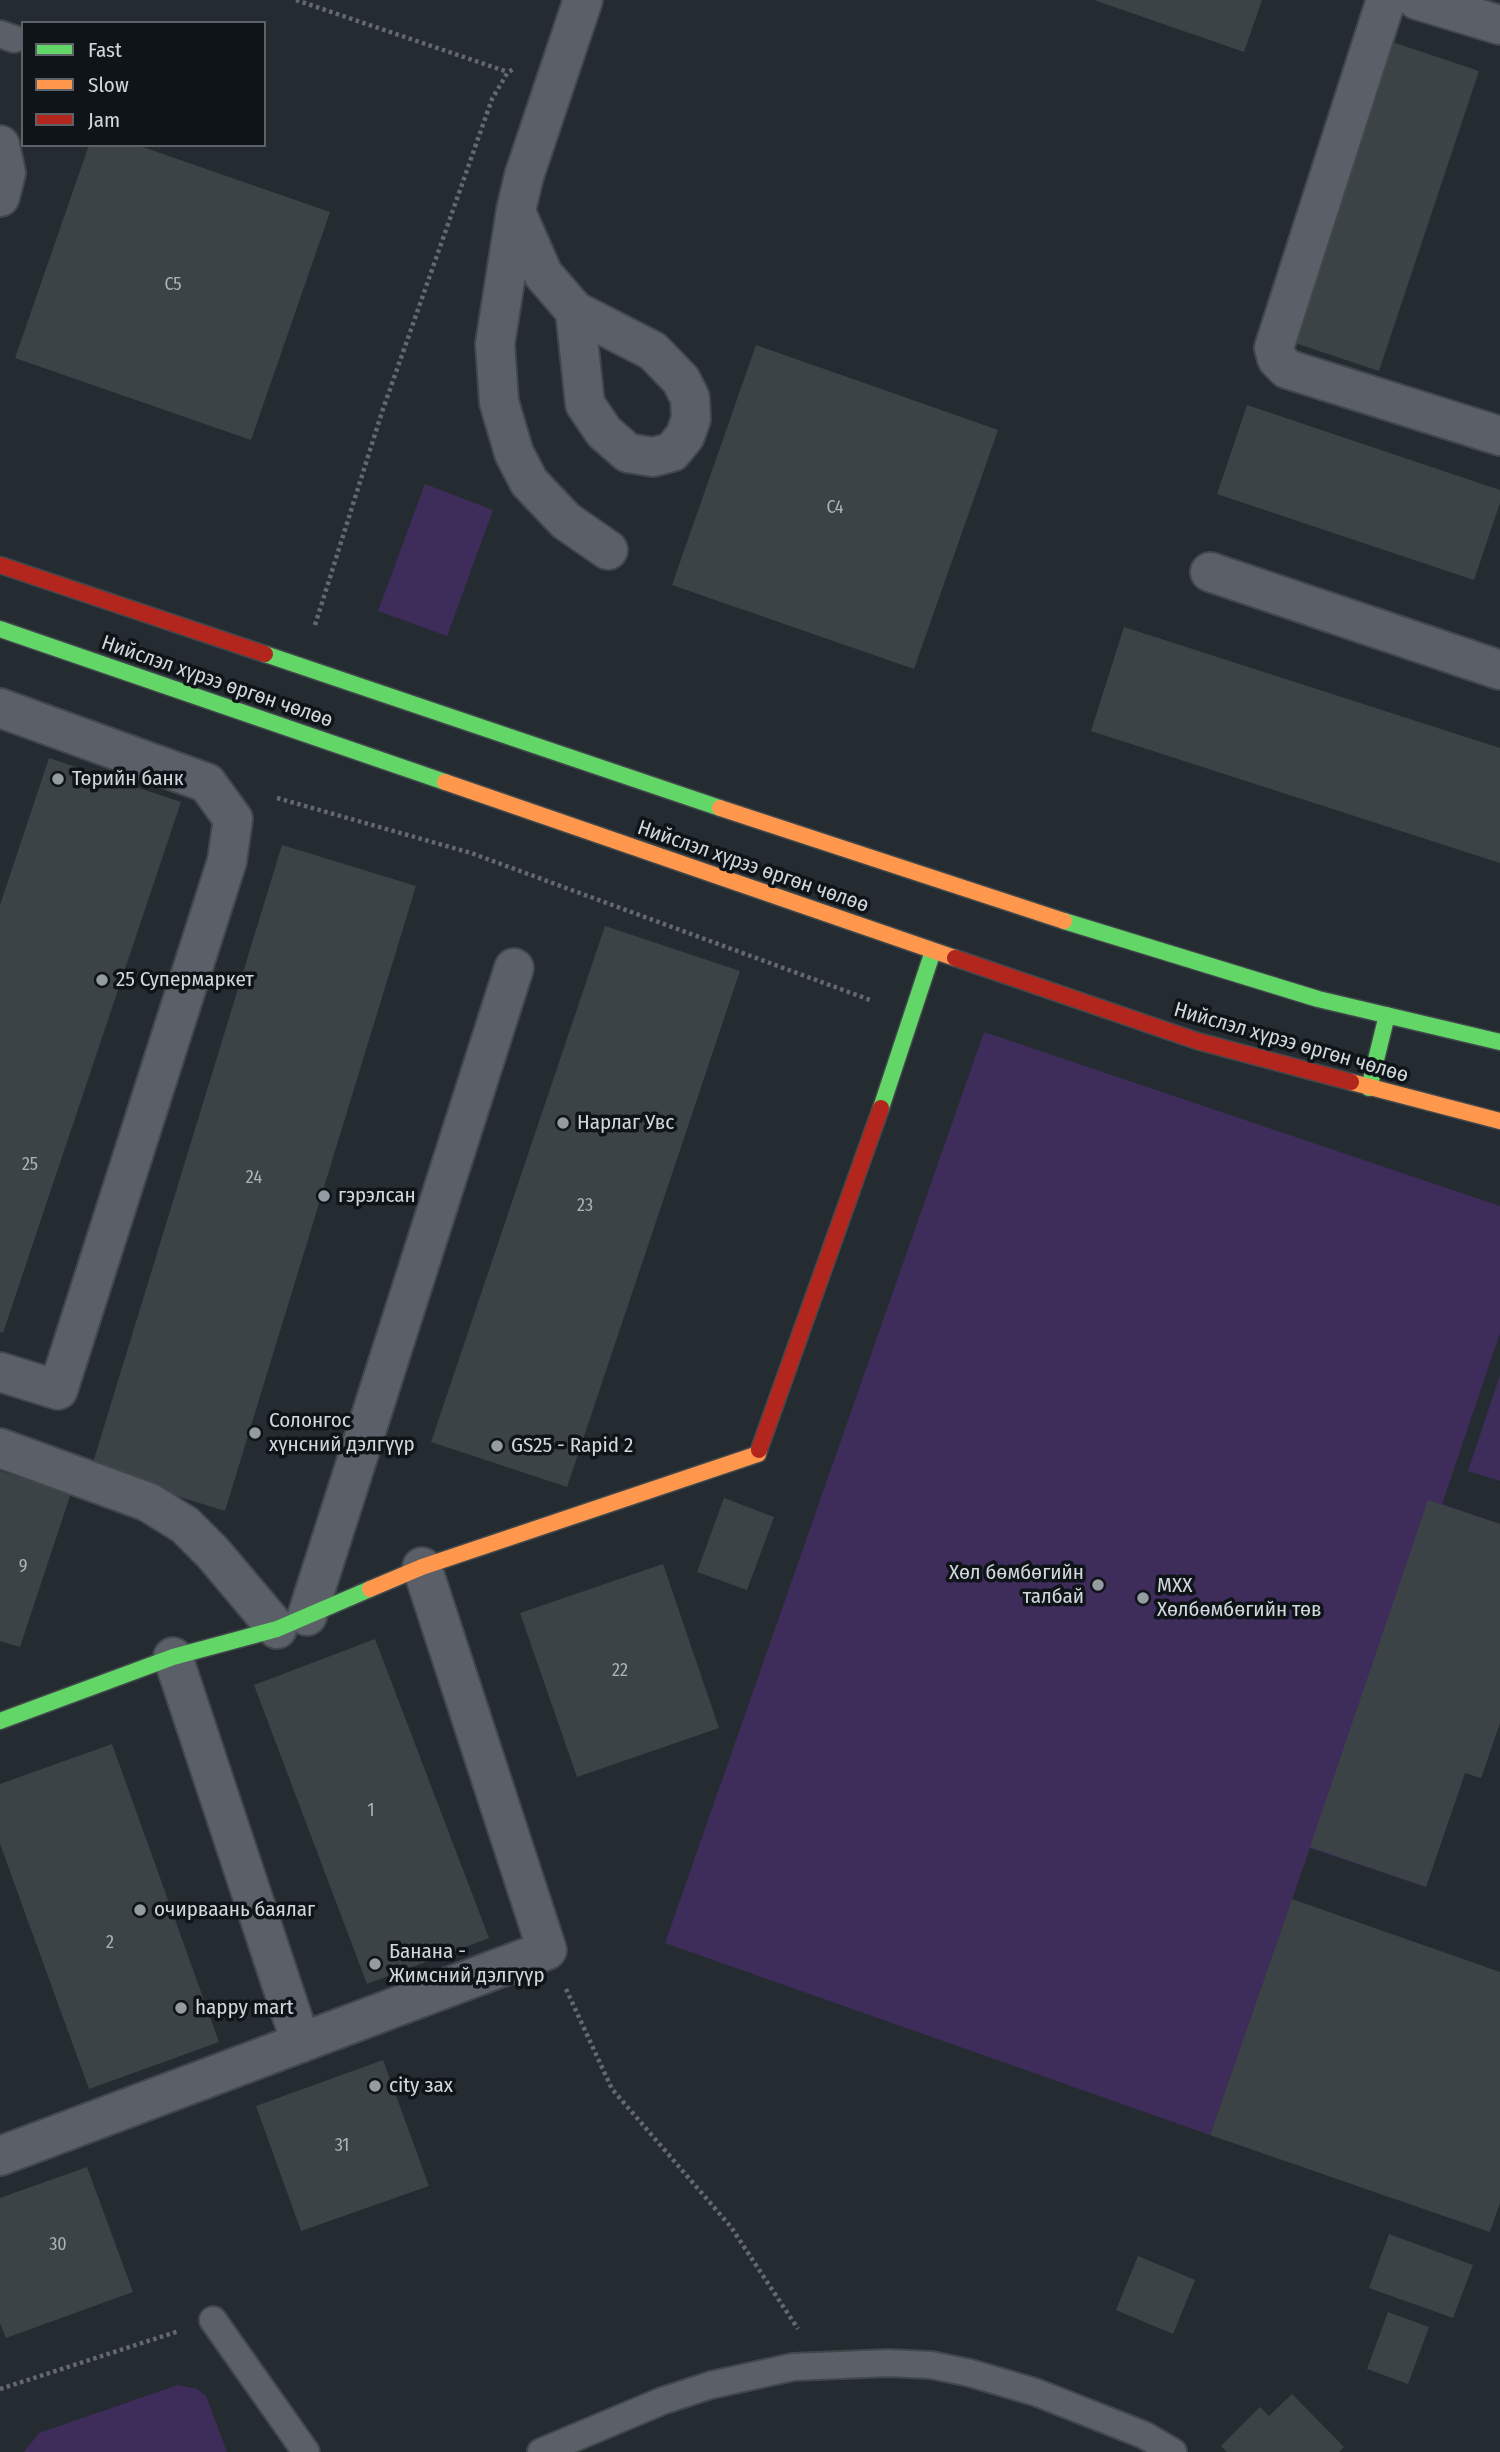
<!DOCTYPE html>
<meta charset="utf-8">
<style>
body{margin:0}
#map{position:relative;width:1500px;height:2452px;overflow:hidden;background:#252c31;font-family:"Fira Sans Condensed",sans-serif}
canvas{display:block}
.legend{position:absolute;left:21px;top:21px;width:245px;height:126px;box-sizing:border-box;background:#0f1419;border:2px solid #5c6268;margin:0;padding:9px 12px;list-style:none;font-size:21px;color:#d0d8de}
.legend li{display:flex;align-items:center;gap:14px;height:35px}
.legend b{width:35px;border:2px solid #5c6268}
</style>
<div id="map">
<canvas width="1500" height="2452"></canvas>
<ul class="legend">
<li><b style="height:9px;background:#63d668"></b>Fast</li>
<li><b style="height:9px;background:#ff974d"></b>Slow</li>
<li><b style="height:9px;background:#b3261e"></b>Jam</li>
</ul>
</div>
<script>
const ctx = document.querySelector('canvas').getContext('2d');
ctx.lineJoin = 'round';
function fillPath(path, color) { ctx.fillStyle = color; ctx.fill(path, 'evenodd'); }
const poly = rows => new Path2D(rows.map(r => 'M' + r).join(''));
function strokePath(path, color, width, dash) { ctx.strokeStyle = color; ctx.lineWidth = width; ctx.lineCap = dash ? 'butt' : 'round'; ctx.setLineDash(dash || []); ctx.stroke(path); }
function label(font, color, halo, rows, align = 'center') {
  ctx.font = font + ' "Fira Sans Condensed",sans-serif'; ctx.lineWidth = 7; ctx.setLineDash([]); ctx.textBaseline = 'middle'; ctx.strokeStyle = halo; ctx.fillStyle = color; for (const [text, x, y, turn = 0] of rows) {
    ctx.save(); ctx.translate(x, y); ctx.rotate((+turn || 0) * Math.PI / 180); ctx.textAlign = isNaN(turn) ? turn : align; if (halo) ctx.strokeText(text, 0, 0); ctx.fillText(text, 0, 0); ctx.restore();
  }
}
fillPath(poly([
 [425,484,493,510,447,636,378,611],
 [984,1032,1500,1206,1500,1333,1442,1504,1500,1524,1500,1723,1481,1778,1465,1773,1426,1887,1310,1848,1210,2135,665,1943],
 [1500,1375,1500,1481,1468,1471],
 [178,2385,197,2389,206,2396,227,2452,24,2452,39,2433]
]), '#3e2c5b');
fillPath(poly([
 [1094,0,1262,0,1244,52],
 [1389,41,1479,71,1379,371,1289,341],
 [89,145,137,145,330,212,251,440,15,358],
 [756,345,998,430,914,669,672,585],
 [1247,405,1500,490,1500,503,1474,580,1217,494],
 [1124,627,1500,748,1500,863,1091,731],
 [49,758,181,802,3,1333,0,1332,0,905],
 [282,845,416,886,225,1511,91,1469],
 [605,926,740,971,567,1487,431,1442],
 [0,1471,71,1493,20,1647,0,1641],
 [724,1498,774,1517,747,1590,697,1572],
 [1428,1500,1500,1524,1500,1723,1481,1778,1465,1773,1426,1887,1310,1847],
 [663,1564,719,1728,577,1777,520,1613],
 [375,1639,489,1938,367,1984,254,1685],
 [112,1744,219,2042,89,2089,0,1844,0,1784],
 [1292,1899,1500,1972,1500,2203,1490,2232,1210,2135],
 [383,2060,429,2186,301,2231,256,2106],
 [87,2167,133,2292,6,2338,0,2323,0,2198],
 [1389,2234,1473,2265,1453,2318,1369,2288],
 [1138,2256,1195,2280,1173,2334,1116,2310],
 [1388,2312,1429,2327,1408,2384,1367,2369],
 [1292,2394,1344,2447,1339,2452,1227,2452,1221,2446,1260,2407,1269,2416]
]), '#3c4346');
const lane = poly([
 [0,34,14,39],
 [213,2320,306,2452],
 [541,2452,662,2401,711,2385,793,2367,888,2363,931,2365,970,2373,1035,2392,1144,2435,1173,2452]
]);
const street = poly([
 [583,0,524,176,516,210,495,344,499,402,514,453,529,482,566,521,608,550],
 [1386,0,1274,348,1277,359,1287,369,1500,436],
 [1417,0,1500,25],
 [0,145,6,173,0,197],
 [516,212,543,274,575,311,585,404,604,432,628,453,653,457,672,452,685,436,691,419,690,398,681,380,653,351,575,311],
 [1210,572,1500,670],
 [0,708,207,783,233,819,227,861,58,1390,0,1372],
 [0,1448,148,1502,185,1525,213,1553,277,1629],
 [307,1616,514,968],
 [173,1657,301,2043],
 [0,2156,547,1950,422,1567]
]);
const fast = poly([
 [0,629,445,782],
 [265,654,720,808],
 [1064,921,1318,999,1500,1042],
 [1369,1088,1387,1015],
 [881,1108,933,951],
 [0,1721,173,1657,277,1629,370,1589]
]);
const slow = poly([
 [445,782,955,958],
 [720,808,1064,921],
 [1351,1082,1500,1121],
 [370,1589,422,1567,758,1454,759,1450]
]);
const jam = poly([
 [0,565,265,654],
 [955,958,1197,1041,1351,1082],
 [759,1450,881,1108]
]);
strokePath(lane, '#41484c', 30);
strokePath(street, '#41484c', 42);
strokePath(fast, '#41484c', 19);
strokePath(slow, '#41484c', 19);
strokePath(jam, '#41484c', 19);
strokePath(poly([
 [296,0,508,72],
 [315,625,382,412,492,99,508,72,514,69],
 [277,798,471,853,873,1001],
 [566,1989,612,2089,731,2227,798,2329],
 [0,2389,179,2331]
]), '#64686f', 4.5, [3.5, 3.5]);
strokePath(lane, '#5b5f67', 26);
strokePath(street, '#5b5f67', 38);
strokePath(fast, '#63d668', 16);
strokePath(slow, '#ff974d', 16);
strokePath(jam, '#b3261e', 16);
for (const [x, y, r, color] of [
 [58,779,7,"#949ca1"],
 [102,980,7,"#949ca1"],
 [563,1123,7,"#949ca1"],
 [324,1196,7,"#949ca1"],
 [255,1433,7,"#949ca1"],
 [497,1446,7,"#949ca1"],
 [1098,1585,7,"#949ca1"],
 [1143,1598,7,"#949ca1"],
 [140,1910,7,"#949ca1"],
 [375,1964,7,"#949ca1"],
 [181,2008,7,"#949ca1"],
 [375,2086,7,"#949ca1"]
]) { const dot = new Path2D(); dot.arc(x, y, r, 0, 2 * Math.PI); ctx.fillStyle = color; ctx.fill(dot); strokePath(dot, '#0f1419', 2.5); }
label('18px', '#abb3b8', null, [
 ["C5",173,285],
 ["C4",835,508],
 ["25",30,1165],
 ["24",254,1178],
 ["23",585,1206],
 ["9",23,1567],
 ["22",620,1671],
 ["1",371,1811],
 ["2",110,1943],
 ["31",342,2146],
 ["30",58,2245]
]);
label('21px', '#d0d8de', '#0f1419', [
 ["Нийслэл хүрээ өргөн чөлөө",217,682,19],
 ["Нийслэл хүрээ өргөн чөлөө",753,867,19],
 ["Нийслэл хүрээ өргөн чөлөө",1291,1043,16]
]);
label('21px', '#d0d8de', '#0f1419', [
 ["Төрийн банк",72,779],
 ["25 Супермаркет",116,980],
 ["Нарлаг Увс",577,1123],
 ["гэрэлсан",338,1196],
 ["Солонгос",269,1421],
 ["хүнсний дэлгүүр",269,1445],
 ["GS25 - Rapid 2",511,1446],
 ["Хөл бөмбөгийн",1084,1573,"right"],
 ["талбай",1084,1597,"right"],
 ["МХХ",1157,1586],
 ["Хөлбөмбөгийн төв",1157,1610],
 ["очирваань баялаг",154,1910],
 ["Банана -",389,1952],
 ["Жимсний дэлгүүр",389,1976],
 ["happy mart",195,2008],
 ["city зах",389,2086]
], 'left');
</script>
